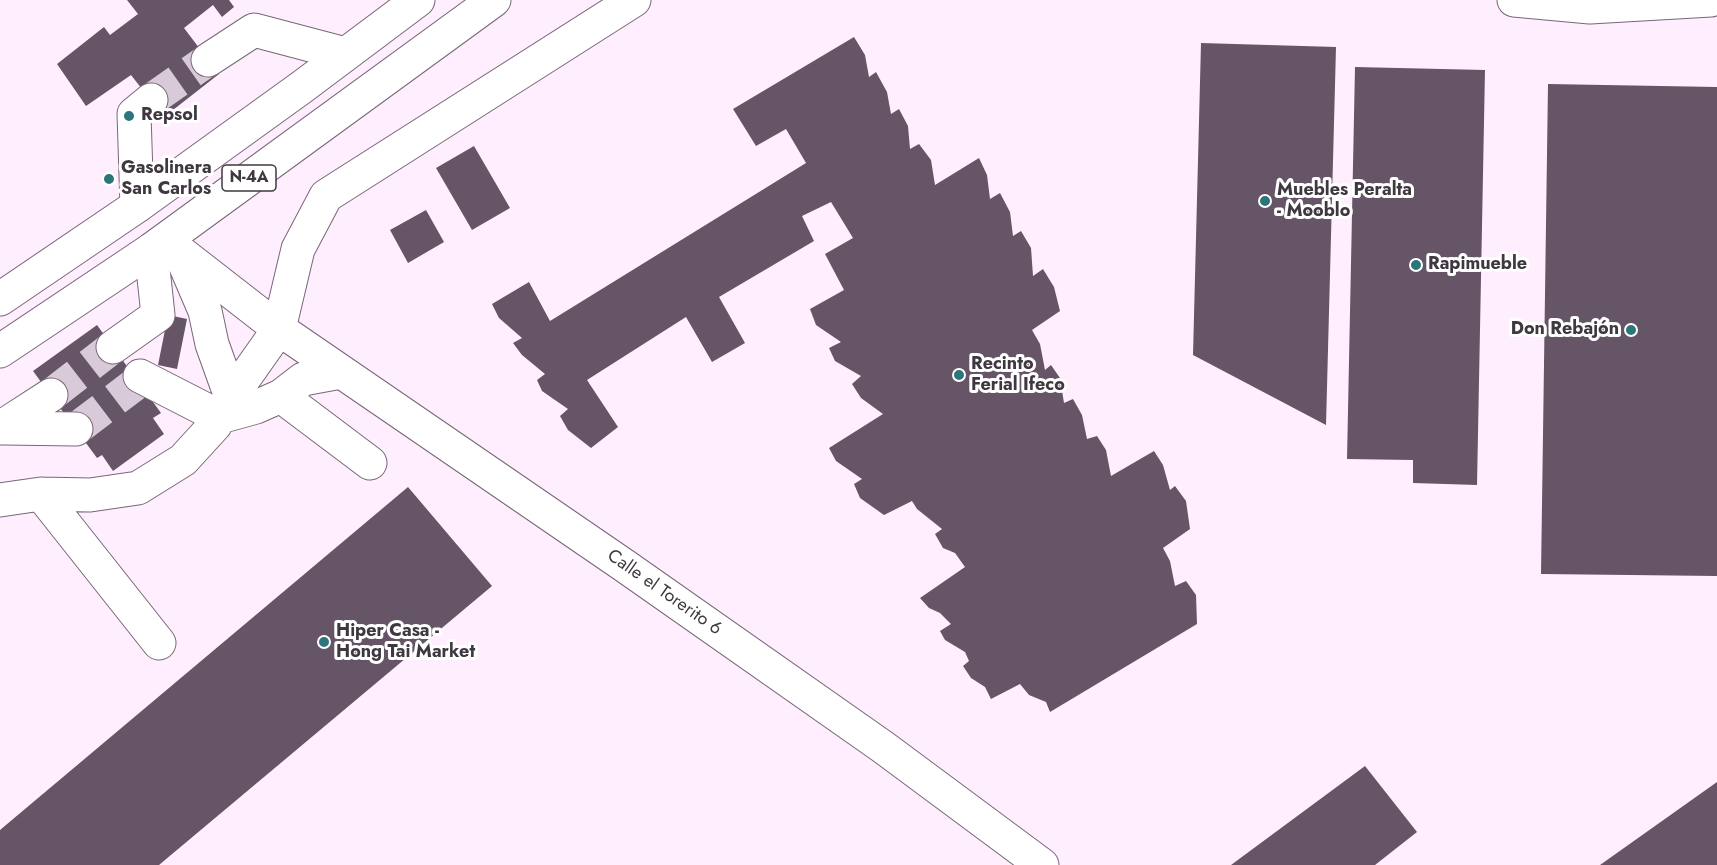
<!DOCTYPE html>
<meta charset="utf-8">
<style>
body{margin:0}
canvas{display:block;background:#feeefe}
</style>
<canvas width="1717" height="865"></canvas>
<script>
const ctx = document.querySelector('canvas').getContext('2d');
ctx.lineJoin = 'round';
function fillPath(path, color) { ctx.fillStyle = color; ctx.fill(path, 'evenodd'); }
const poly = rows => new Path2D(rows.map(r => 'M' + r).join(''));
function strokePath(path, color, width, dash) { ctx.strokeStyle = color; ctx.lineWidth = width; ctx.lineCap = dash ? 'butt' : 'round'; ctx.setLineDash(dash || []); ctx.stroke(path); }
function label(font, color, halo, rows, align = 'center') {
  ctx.font = font + ' Jost,sans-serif'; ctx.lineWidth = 6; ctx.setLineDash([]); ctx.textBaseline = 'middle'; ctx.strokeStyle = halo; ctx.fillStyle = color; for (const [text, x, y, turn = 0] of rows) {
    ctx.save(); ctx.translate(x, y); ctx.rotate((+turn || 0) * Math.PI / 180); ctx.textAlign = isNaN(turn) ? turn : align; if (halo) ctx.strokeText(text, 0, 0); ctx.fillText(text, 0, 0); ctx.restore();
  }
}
fillPath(poly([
 [127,0,229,0,234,7,222,17,213,5,184,28,219,74,164,117,131,75,86,106,57,64,104,27,110,35,138,14],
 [854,37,865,55,869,77,876,72,887,92,891,114,899,109,908,126,910,149,919,144,931,160,935,185,979,158,987,175,990,199,1000,193,1010,212,1013,236,1021,231,1031,248,1033,276,1043,269,1054,287,1060,311,1032,330,1040,344,1045,370,1051,365,1060,378,1064,403,1073,399,1082,415,1087,439,1097,436,1106,450,1111,476,1154,451,1163,465,1170,490,1175,486,1186,501,1190,529,1163,548,1170,561,1175,586,1186,581,1196,595,1197,624,1050,712,1046,702,1029,695,1020,684,991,699,985,687,971,678,963,666,969,661,965,652,945,640,940,631,951,624,940,613,929,608,920,598,965,567,955,553,943,548,935,534,942,529,917,509,912,501,884,515,860,498,854,484,862,479,836,461,829,448,883,414,861,398,852,384,861,376,835,361,829,348,841,342,816,325,810,309,844,290,825,254,853,238,831,202,802,216,814,241,719,297,745,343,712,362,686,317,587,380,618,427,591,448,568,430,560,416,568,409,542,391,537,380,545,374,522,355,513,343,522,338,499,318,492,304,529,282,550,321,806,163,786,129,756,146,733,109],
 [1201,43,1336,47,1326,425,1193,355],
 [1355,67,1485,70,1477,485,1413,483,1413,460,1347,459],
 [1548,84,1717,87,1717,576,1541,574],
 [474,146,510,208,472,230,436,168],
 [426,210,444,242,408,263,390,230],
 [168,315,187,319,177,369,158,365],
 [97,325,161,413,153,418,164,434,113,471,102,455,97,458,33,371],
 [408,487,492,586,159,865,0,865,0,830],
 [1365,766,1417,832,1375,865,1231,865],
 [1717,782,1717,865,1600,865]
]), '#655566');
strokePath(poly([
 [151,100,208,60],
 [51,395,113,347],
 [76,429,138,382]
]), '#d8cad8', 33, [33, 16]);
const minor = poly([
 [1514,0,1590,7,1711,0],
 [208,60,254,30,345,54],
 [137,206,134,114,151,100],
 [180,252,279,329,625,566,883,747,1042,865],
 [181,255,205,311,212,344,231,397],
 [113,347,158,315,151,250],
 [140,376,220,417,256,407,281,396,303,379,341,372],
 [281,396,370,463],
 [0,428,51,395],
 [4,428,76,429],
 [41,494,159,643],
 [0,500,41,494,90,495,138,488,183,460,215,425,231,397,279,329,298,249,326,196,634,0]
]);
const major = poly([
 [0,299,137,206,302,87,418,0],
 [0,351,151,250,494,0]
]);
strokePath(minor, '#786778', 35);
strokePath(major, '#786778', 35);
strokePath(minor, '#fff', 33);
strokePath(major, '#fff', 33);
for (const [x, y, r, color] of [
 [129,116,6,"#2b757b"],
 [109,179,6,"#2b757b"],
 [1265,201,6,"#2b757b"],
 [1416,265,6,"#2b757b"],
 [1631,330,6,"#2b757b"],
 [959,375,6,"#2b757b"],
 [324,642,6,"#2b757b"]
]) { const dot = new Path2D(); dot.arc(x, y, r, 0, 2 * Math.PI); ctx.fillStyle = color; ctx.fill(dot); strokePath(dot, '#fff', 2); }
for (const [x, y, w] of [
 [249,178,54]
]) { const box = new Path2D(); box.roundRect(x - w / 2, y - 13, w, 26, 4.5); ctx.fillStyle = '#fff'; ctx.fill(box); strokePath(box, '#3f3840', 1.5); }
label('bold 16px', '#3f3840', null, [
 ["N-4A",249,178]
]);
label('bold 18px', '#3f3840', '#fff', [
 ["Repsol",141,116],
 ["Gasolinera",121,169],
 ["San Carlos",121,190],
 ["Muebles Peralta",1277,191],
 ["- Mooblo",1277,212],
 ["Rapimueble",1428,265],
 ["Don Rebajón",1619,330,"right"],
 ["Recinto",971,365],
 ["Ferial Ifeco",971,386],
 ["Hiper Casa -",336,632],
 ["Hong Tai Market",336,653]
], 'left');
label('18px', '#3f3840', '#fff', [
 ["Calle el Torerito 6",664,593,35]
]);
</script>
